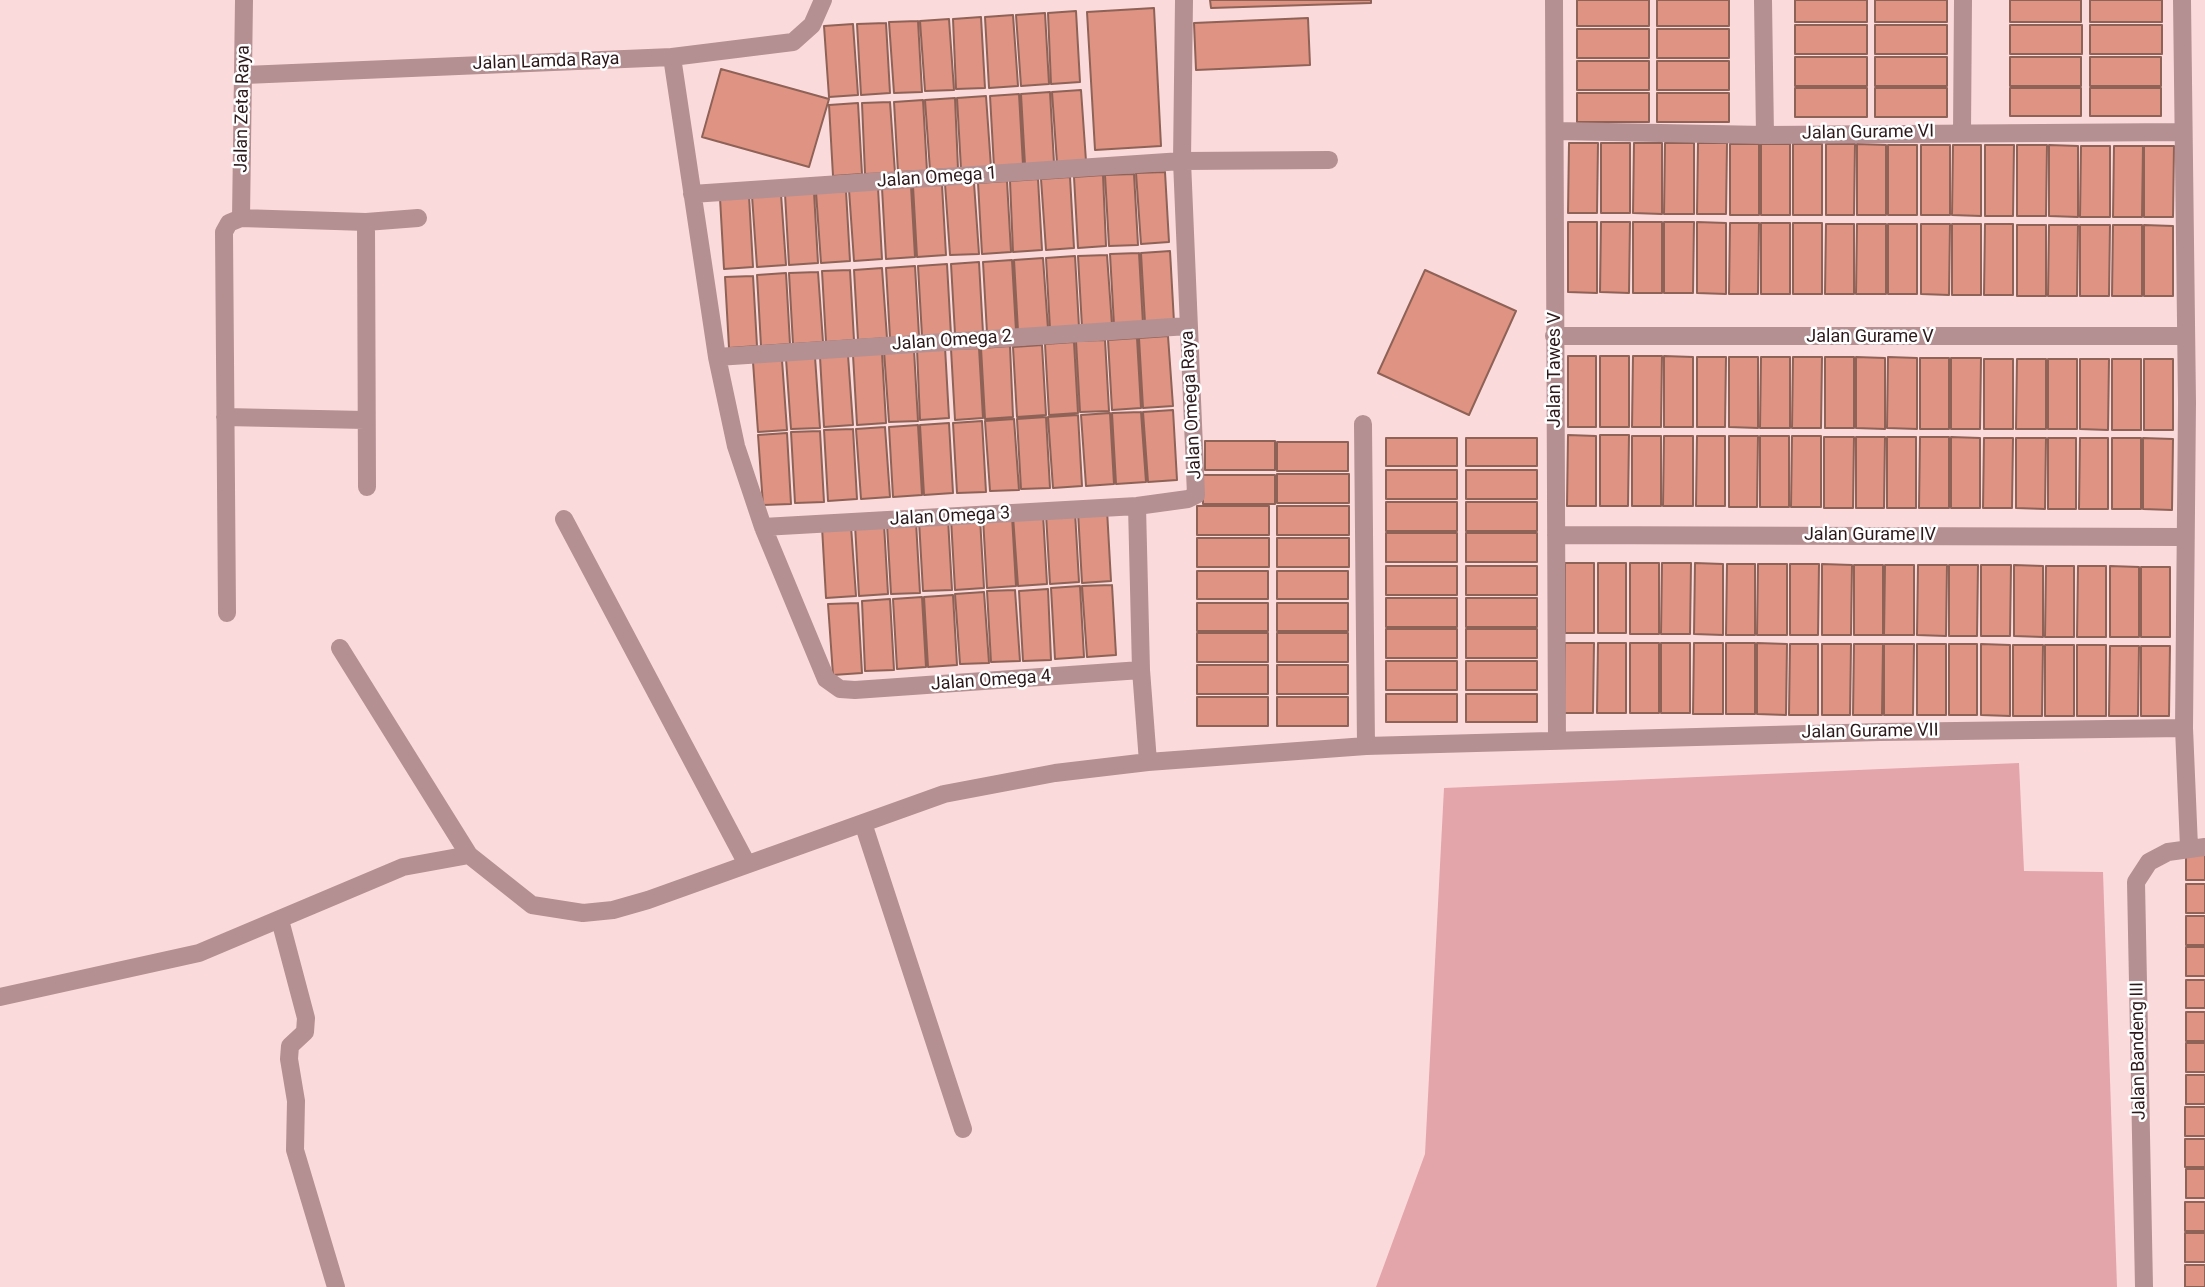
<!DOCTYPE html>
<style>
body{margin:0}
canvas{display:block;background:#fbdadc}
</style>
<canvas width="2205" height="1287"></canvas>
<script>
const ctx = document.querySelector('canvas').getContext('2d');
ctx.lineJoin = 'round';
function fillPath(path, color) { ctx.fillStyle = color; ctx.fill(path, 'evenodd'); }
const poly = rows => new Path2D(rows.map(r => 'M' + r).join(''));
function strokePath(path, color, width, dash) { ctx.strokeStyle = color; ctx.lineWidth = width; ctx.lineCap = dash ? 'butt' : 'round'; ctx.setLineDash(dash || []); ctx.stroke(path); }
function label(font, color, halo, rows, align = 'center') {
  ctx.font = font + ' Roboto,sans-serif'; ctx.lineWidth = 5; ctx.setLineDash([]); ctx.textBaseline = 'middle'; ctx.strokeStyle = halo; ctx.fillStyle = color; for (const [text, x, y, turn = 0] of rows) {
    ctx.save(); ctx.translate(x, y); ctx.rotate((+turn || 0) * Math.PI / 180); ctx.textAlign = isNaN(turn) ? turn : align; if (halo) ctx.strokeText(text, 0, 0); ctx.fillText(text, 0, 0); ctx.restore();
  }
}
fillPath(poly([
 [2019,763,2024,871,2103,872,2117,1287,1376,1287,1425,1154,1444,788]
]), '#e3a5aa');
const building = poly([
 [1210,0,1371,0,1371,3,1211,8,1210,0],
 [1577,0,1649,0,1649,26,1577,26,1577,0],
 [1657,0,1729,0,1729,26,1657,26,1657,0],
 [1795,0,1867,0,1867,22,1795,22,1795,0],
 [1875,0,1947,0,1947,22,1875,22,1875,0],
 [2010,0,2081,0,2081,22,2010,22,2010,0],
 [2090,0,2162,0,2162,22,2090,22,2090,0],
 [1154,8,1161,146,1095,150,1087,12,1154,8],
 [1076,11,1080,82,1051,84,1048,13,1076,11],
 [1045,13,1049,84,1021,86,1016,15,1045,13],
 [1013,15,1018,86,989,88,985,17,1013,15],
 [981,17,985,88,956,89,953,19,981,17],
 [1308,18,1310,65,1196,70,1194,23,1308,18],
 [949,19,954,90,925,91,920,21,949,19],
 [918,21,922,92,894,93,889,22,918,21],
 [886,23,890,93,861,95,857,24,886,23],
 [853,24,858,95,829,97,824,26,853,24],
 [1795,25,1867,25,1867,54,1795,54,1795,25],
 [1875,25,1947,25,1947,54,1875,54,1875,25],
 [2010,25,2082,25,2082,54,2010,54,2010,25],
 [2090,25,2162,25,2162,54,2090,54,2090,25],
 [1577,29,1649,29,1649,58,1577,58,1577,29],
 [1657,29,1729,29,1729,58,1657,58,1657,29],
 [1795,57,1867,57,1867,86,1795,86,1795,57],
 [1875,57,1947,57,1947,86,1875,86,1875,57],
 [2010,57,2081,57,2081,86,2010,86,2010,57],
 [2090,57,2161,57,2161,86,2090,86,2090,57],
 [1577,61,1649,61,1649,90,1577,90,1577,61],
 [1657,61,1729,61,1729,90,1657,90,1657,61],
 [721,69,829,99,809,167,702,137,721,69],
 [1795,88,1867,88,1867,117,1795,117,1795,88],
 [1875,88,1947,88,1947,117,1875,117,1875,88],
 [2010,88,2081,88,2081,116,2010,116,2010,88],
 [2090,88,2161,88,2161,116,2090,116,2090,88],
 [1081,90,1086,161,1057,163,1052,92,1081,90],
 [1050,92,1054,163,1025,165,1021,94,1050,92],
 [1577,93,1649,93,1649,122,1577,122,1577,93],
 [1657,93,1729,93,1729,122,1657,122,1657,93],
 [1019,94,1023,165,994,167,990,96,1019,94],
 [986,96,991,167,961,169,957,98,986,96],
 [955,98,958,169,930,170,925,100,955,98],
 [923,100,927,171,898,172,894,102,923,100],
 [890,102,895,173,865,174,862,103,890,102],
 [858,103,862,174,833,176,829,105,858,103],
 [1569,143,1598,143,1597,213,1568,213,1569,143],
 [1601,143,1630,143,1630,213,1601,213,1601,143],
 [1634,143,1662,143,1662,214,1633,213,1634,143],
 [1665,143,1694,143,1694,214,1664,214,1665,143],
 [1698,143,1727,143,1726,214,1697,214,1698,143],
 [1730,144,1759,144,1759,215,1730,215,1730,144],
 [1761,144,1790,144,1790,215,1761,215,1761,144],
 [1793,144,1822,144,1822,215,1793,215,1793,144],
 [1826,144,1855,144,1854,215,1826,215,1826,144],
 [1857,144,1886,145,1886,215,1857,215,1857,144],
 [1888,145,1917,145,1917,215,1888,215,1888,145],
 [1921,145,1950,145,1950,215,1921,215,1921,145],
 [1953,145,1981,145,1981,216,1952,215,1953,145],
 [1985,145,2014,145,2013,216,1985,216,1985,145],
 [2017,145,2047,145,2046,216,2017,216,2017,145],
 [2049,145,2078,146,2078,217,2049,216,2049,145],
 [2081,146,2110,146,2110,217,2080,217,2081,146],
 [2114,146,2143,146,2142,217,2113,217,2114,146],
 [2144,146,2174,146,2173,217,2144,217,2144,146],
 [1165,172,1169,242,1141,244,1136,173,1165,172],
 [1134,174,1138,245,1109,246,1105,175,1134,174],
 [1103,175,1106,246,1078,248,1074,177,1103,175],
 [1070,177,1074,248,1046,250,1041,179,1070,177],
 [1038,179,1042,250,1013,252,1010,181,1038,179],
 [1007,181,1011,252,982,254,978,183,1007,181],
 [974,183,979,254,950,255,945,184,974,183],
 [942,185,946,255,917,257,913,186,942,185],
 [911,186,915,257,886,259,882,188,911,186],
 [878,188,882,259,854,261,849,190,878,188],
 [846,191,850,261,821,263,816,192,846,191],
 [814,192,818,263,789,265,785,194,814,192],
 [781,194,786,265,757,267,752,196,781,194],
 [749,196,753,267,724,269,720,198,749,196],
 [1568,222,1597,222,1597,293,1568,292,1568,222],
 [1601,222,1630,222,1629,293,1600,292,1601,222],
 [1633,222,1662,222,1662,293,1633,293,1633,222],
 [1664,222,1694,222,1693,293,1664,293,1664,222],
 [1697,222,1726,223,1726,294,1697,293,1697,222],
 [1730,223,1759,223,1758,294,1729,294,1730,223],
 [1761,223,1790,223,1790,294,1761,294,1761,223],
 [1793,223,1822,223,1822,294,1793,294,1793,223],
 [1826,224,1854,224,1854,294,1825,294,1826,224],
 [1857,224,1886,224,1886,294,1856,294,1857,224],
 [1888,224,1917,224,1917,294,1888,294,1888,224],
 [1921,224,1950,224,1949,295,1921,294,1921,224],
 [1952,224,1981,224,1981,295,1952,295,1952,224],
 [1985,224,2013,224,2013,295,1984,295,1985,224],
 [2017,225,2046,225,2046,296,2017,296,2017,225],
 [2049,225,2078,225,2077,296,2048,296,2049,225],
 [2080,225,2110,225,2109,296,2080,296,2080,225],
 [2113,225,2142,225,2142,296,2112,296,2113,225],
 [2144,225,2173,226,2173,296,2144,296,2144,225],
 [1170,251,1174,322,1145,323,1141,253,1170,251],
 [1139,253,1143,324,1114,325,1110,254,1139,253],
 [1107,255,1112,325,1082,327,1078,256,1107,255],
 [1075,256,1079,327,1050,329,1046,258,1075,256],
 [1043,258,1048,329,1018,331,1014,260,1043,258],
 [1012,260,1016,331,987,333,983,262,1012,260],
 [979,262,983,333,955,334,951,264,979,262],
 [947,264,951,335,922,336,918,266,947,264],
 [915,266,919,336,890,338,886,268,915,266],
 [882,268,887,338,858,340,854,270,882,268],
 [850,270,854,340,826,342,822,271,850,270],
 [1425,270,1516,311,1469,415,1378,373,1425,270],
 [818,272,823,342,793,344,789,273,818,272],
 [786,273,790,344,761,346,757,275,786,273],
 [753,276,757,346,729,348,725,277,753,276],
 [1168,336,1173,406,1143,408,1139,338,1168,336],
 [1137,338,1141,408,1112,410,1108,340,1137,338],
 [1105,340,1109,411,1080,412,1076,341,1105,340],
 [1074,342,1078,413,1049,415,1045,344,1074,342],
 [1042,345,1046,415,1017,417,1013,347,1042,345],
 [1010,346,1013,417,985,419,981,348,1010,346],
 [945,347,949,418,920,420,917,349,945,347],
 [979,348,983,418,955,420,951,349,979,348],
 [914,350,918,421,889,422,884,351,914,350],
 [882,353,886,423,857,425,853,355,882,353],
 [848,355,853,425,824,427,820,357,848,355],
 [1568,356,1596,356,1596,427,1568,427,1568,356],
 [1600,356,1629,356,1629,427,1600,427,1600,356],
 [1633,356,1662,356,1661,427,1632,427,1633,356],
 [1664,356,1693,357,1693,427,1664,427,1664,356],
 [815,357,820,428,791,429,786,359,815,357],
 [1697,357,1726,357,1725,427,1697,427,1697,357],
 [1729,357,1758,357,1758,428,1729,427,1729,357],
 [1761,357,1790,357,1790,428,1760,428,1761,357],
 [1793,357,1822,357,1821,428,1792,428,1793,357],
 [1825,357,1854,357,1854,428,1825,428,1825,357],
 [1856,357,1885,358,1885,429,1856,428,1856,357],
 [1888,357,1917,358,1917,429,1887,428,1888,357],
 [1920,358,1949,358,1949,429,1920,429,1920,358],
 [1951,358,1981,358,1980,429,1951,429,1951,358],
 [1984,359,2013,359,2013,429,1984,429,1984,359],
 [2017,359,2046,359,2046,429,2016,429,2017,359],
 [2048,359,2077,359,2077,429,2048,429,2048,359],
 [2080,359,2109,359,2108,430,2080,429,2080,359],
 [2112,359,2141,359,2141,430,2112,430,2112,359],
 [2144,359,2173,359,2173,430,2144,430,2144,359],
 [782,360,787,430,758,432,753,362,782,360],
 [1173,410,1177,480,1148,482,1143,412,1173,410],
 [1141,412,1146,482,1116,484,1112,413,1141,412],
 [1110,413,1114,484,1086,486,1081,415,1110,413],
 [1078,415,1082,486,1053,488,1048,417,1078,415],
 [1046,417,1050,488,1021,489,1017,419,1046,417],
 [1014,419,1019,490,990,491,985,421,1014,419],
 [982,421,986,492,957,493,953,423,982,421],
 [949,423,953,493,924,495,920,425,949,423],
 [918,425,922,495,893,497,889,427,918,425],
 [885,427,890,497,861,499,856,429,885,427],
 [853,429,857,499,828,501,824,430,853,429],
 [820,431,824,502,795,503,791,432,820,431],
 [787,433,791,504,763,505,758,435,787,433],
 [1568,435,1596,436,1596,506,1567,506,1568,435],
 [1600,435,1629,435,1628,506,1600,506,1600,435],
 [1632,436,1661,436,1661,506,1632,506,1632,436],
 [1664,436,1693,436,1693,506,1663,506,1664,436],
 [1697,436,1725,436,1725,506,1696,506,1697,436],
 [1729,436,1758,436,1757,507,1729,507,1729,436],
 [1760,436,1789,436,1789,507,1760,507,1760,436],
 [1792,436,1821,436,1821,507,1791,507,1792,436],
 [1824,437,1854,437,1853,508,1824,508,1824,437],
 [1856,437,1885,437,1884,508,1856,508,1856,437],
 [1887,437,1916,437,1916,508,1887,508,1887,437],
 [1920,437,1949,437,1949,508,1919,508,1920,437],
 [1951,437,1980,438,1980,508,1951,508,1951,437],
 [1386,438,1457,438,1457,466,1386,466,1386,438],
 [1466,438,1537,438,1537,466,1466,466,1466,438],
 [1984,438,2013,438,2012,508,1983,508,1984,438],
 [2016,438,2046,438,2045,509,2016,508,2016,438],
 [2048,438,2076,438,2076,509,2048,509,2048,438],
 [2080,438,2108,438,2108,509,2079,509,2080,438],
 [2112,438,2141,438,2141,509,2112,509,2112,438],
 [2143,438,2173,439,2172,510,2143,509,2143,438],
 [1205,441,1275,441,1275,470,1205,470,1205,441],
 [1277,442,1348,442,1348,471,1277,471,1277,442],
 [1386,470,1457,470,1457,499,1386,499,1386,470],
 [1466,470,1537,470,1537,499,1466,499,1466,470],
 [1277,474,1349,474,1349,503,1277,503,1277,474],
 [1203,475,1275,475,1275,504,1203,504,1203,475],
 [1386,502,1457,502,1457,531,1386,531,1386,502],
 [1466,502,1537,502,1537,531,1466,531,1466,502],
 [1197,506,1269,506,1269,535,1197,535,1197,506],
 [1277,506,1349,506,1349,535,1277,535,1277,506],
 [1107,510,1111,581,1082,583,1078,512,1107,510],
 [1075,512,1079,582,1050,584,1046,514,1075,512],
 [1043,514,1047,584,1018,586,1013,516,1043,514],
 [1012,516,1016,586,987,588,983,518,1012,516],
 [980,518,984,588,955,590,951,519,980,518],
 [948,519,952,590,923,591,919,521,948,519],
 [916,522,920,593,891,594,887,524,916,522],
 [884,524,888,594,859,596,855,525,884,524],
 [851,526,856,596,826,598,822,527,851,526],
 [1386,533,1457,533,1457,562,1386,562,1386,533],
 [1466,533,1537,533,1537,562,1466,562,1466,533],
 [1197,538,1269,538,1269,567,1197,567,1197,538],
 [1277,538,1349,538,1349,567,1277,567,1277,538],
 [1565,563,1594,563,1594,633,1565,633,1565,563],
 [1598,563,1626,563,1626,633,1598,633,1598,563],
 [1630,563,1659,563,1659,634,1630,634,1630,563],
 [1662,563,1691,563,1690,634,1661,634,1662,563],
 [1695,563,1723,564,1723,635,1694,634,1695,563],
 [1727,564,1755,564,1755,635,1726,635,1727,564],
 [1758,564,1787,564,1787,635,1757,635,1758,564],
 [1790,564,1819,564,1818,635,1790,635,1790,564],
 [1822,564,1852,565,1851,635,1822,635,1822,564],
 [1854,565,1883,565,1883,635,1854,635,1854,565],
 [1885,565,1914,565,1914,635,1884,635,1885,565],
 [1918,565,1947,565,1946,636,1917,635,1918,565],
 [1949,565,1978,565,1977,636,1949,636,1949,565],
 [1981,565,2011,565,2010,636,1981,636,1981,565],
 [2014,565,2043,566,2043,637,2014,636,2014,565],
 [1386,566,1457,566,1457,595,1386,595,1386,566],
 [1466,566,1537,566,1537,595,1466,595,1466,566],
 [2046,566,2074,566,2074,637,2045,637,2046,566],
 [2078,566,2106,566,2106,637,2077,637,2078,566],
 [2110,566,2139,567,2139,637,2110,637,2110,566],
 [2141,567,2170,567,2170,637,2141,637,2141,567],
 [1197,571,1268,571,1268,599,1197,599,1197,571],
 [1277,571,1348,571,1348,599,1277,599,1277,571],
 [1112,585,1116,655,1087,657,1082,586,1112,585],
 [1080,586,1084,657,1055,659,1051,588,1080,586],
 [1048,589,1051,660,1023,661,1019,591,1048,589],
 [1015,590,1020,661,991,662,987,591,1015,590],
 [984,592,989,663,960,664,955,594,984,592],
 [953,595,957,665,928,667,924,597,953,595],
 [922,597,926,667,897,669,893,599,922,597],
 [1386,598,1457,598,1457,627,1386,627,1386,598],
 [1466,598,1537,598,1537,627,1466,627,1466,598],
 [890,599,894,670,865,671,862,601,890,599],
 [858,603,862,673,833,675,828,604,858,603],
 [1197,603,1268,603,1268,631,1197,631,1197,603],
 [1277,603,1348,603,1348,631,1277,631,1277,603],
 [1386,629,1457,629,1457,658,1386,658,1386,629],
 [1466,629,1537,629,1537,658,1466,658,1466,629],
 [1197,633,1268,633,1268,662,1197,662,1197,633],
 [1277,633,1348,633,1348,662,1277,662,1277,633],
 [1565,643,1594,643,1593,713,1564,713,1565,643],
 [1598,643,1626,643,1626,713,1597,713,1598,643],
 [1630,643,1659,643,1659,713,1630,713,1630,643],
 [1661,643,1690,643,1690,713,1661,713,1661,643],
 [1694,643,1723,643,1723,714,1693,714,1694,643],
 [1726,643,1755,643,1755,714,1726,714,1726,643],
 [1757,643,1787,644,1786,715,1757,714,1757,643],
 [1790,644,1818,644,1818,715,1789,715,1790,644],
 [1822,644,1851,644,1850,715,1822,715,1822,644],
 [1854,644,1883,644,1882,715,1853,715,1854,644],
 [1884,644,1914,644,1913,715,1884,715,1884,644],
 [1917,644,1946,644,1946,715,1917,715,1917,644],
 [1949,644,1977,644,1977,715,1949,715,1949,644],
 [1981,644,2010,645,2010,716,1981,715,1981,644],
 [2013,645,2043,645,2042,716,2013,716,2013,645],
 [2045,645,2074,645,2074,716,2045,716,2045,645],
 [2077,645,2106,645,2106,716,2077,716,2077,645],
 [2110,646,2139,646,2138,716,2109,716,2110,646],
 [2141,646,2170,646,2169,716,2141,716,2141,646],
 [1386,661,1457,661,1457,690,1386,690,1386,661],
 [1466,661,1537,661,1537,690,1466,690,1466,661],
 [1197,665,1268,665,1268,694,1197,694,1197,665],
 [1277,665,1348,665,1348,694,1277,694,1277,665],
 [1386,694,1457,694,1457,722,1386,722,1386,694],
 [1466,694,1537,694,1537,722,1466,722,1466,694],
 [1197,697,1268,697,1268,726,1197,726,1197,697],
 [1277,697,1348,697,1348,726,1277,726,1277,697],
 [2186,851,2205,851,2205,880,2186,880,2186,851],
 [2186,884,2205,884,2205,913,2186,913,2186,884],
 [2186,916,2205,916,2205,945,2186,945,2186,916],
 [2186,947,2205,947,2205,976,2186,976,2186,947],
 [2186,980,2205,980,2205,1008,2186,1008,2186,980],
 [2186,1012,2205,1012,2205,1041,2186,1041,2186,1012],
 [2186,1043,2205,1043,2205,1072,2186,1072,2186,1043],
 [2186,1075,2205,1075,2205,1104,2186,1104,2186,1075],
 [2185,1107,2205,1107,2205,1136,2185,1136,2185,1107],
 [2185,1139,2205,1139,2205,1167,2185,1167,2185,1139],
 [2186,1169,2205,1169,2205,1198,2186,1198,2186,1169],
 [2185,1202,2205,1202,2205,1231,2185,1231,2185,1202],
 [2185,1233,2205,1233,2205,1262,2185,1262,2185,1233],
 [2185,1265,2205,1265,2205,1287,2185,1287,2185,1265]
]);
fillPath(building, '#df9382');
strokePath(building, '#8f6257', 2);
strokePath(poly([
 [1554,0,1557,741],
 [1763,0,1765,135],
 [2182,0,2187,402,2184,728,2189,847],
 [672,57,717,357,736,446,763,527,826,679,840,689,855,690,1141,670],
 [245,75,672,57,793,42,812,25,823,0],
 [1555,131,1765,135,2181,132],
 [1962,133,1963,0],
 [692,194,1182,161,1329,160],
 [241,218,244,0],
 [366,222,367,487],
 [1554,336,2186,336],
 [717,357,1188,326],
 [225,417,365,420],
 [1363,424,1366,746],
 [1137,506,1141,670,1148,762],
 [564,519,747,864],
 [763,527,1137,506,1188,499,1196,495,1182,161,1184,0],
 [1556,535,2184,537],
 [227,613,224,232,229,223,241,218,366,222,418,218],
 [340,648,469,855],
 [863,823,963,1129],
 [280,920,306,1018,305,1032,290,1046,289,1059,296,1101,295,1150,336,1287],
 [0,997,199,953,403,867,469,855,532,905,583,913,613,910,648,900,944,794,1055,773,1148,762,1366,746,1880,732,2184,728],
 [2144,1287,2136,882,2149,862,2168,852,2205,847]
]), '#b49093', 18);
label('18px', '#2d191b', '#fff', [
 ["Jalan Lamda Raya",546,62,-2],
 ["Jalan Zeta Raya",243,109,-89],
 ["Jalan Gurame VI",1868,133,-1],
 ["Jalan Omega 1",937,178,-4],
 ["Jalan Gurame V",1870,337],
 ["Jalan Omega 2",952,341,-4],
 ["Jalan Tawes V",1555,370,-90],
 ["Jalan Omega Raya",1192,405,-93],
 ["Jalan Omega 3",950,517,-3],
 ["Jalan Gurame IV",1870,535],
 ["Jalan Omega 4",991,681,-4],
 ["Jalan Gurame VII",1870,732,-1],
 ["Jalan Bandeng III",2139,1051,-91]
]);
</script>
